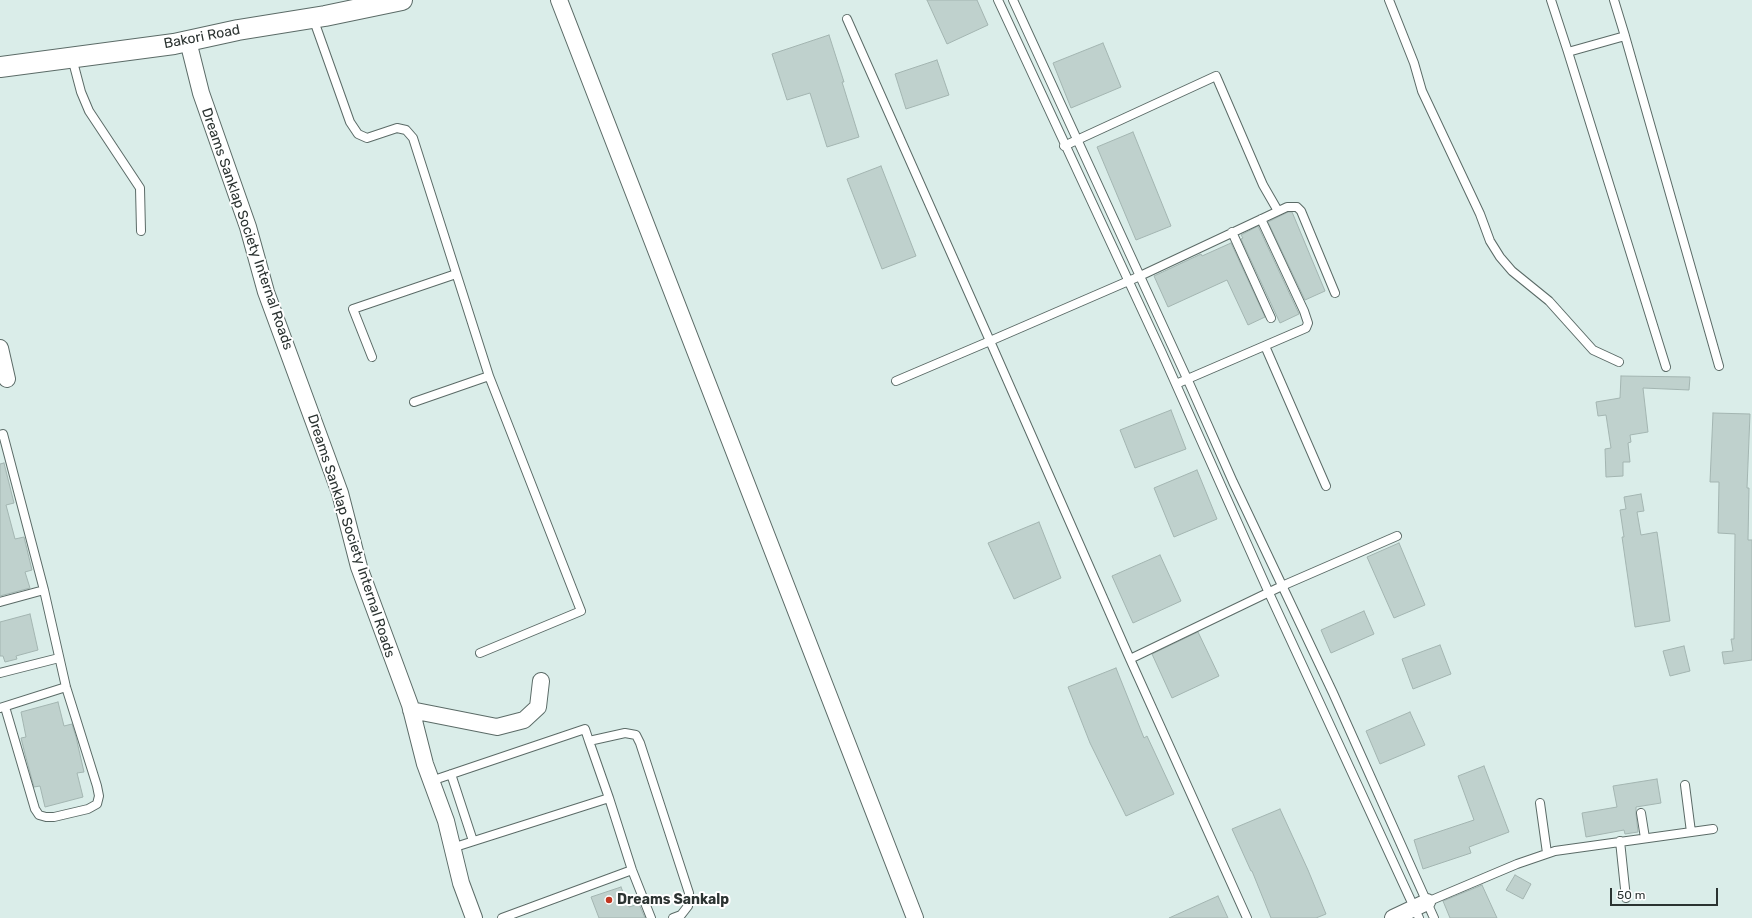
<!DOCTYPE html>
<style>
body{margin:0}
#map{position:relative;width:1752px;height:918px;overflow:hidden;background:#daede9;font-family:Rubik,sans-serif}
canvas{display:block}
.scale{position:absolute;left:1610px;top:888px;width:108px;height:18px;box-sizing:border-box;border:2px solid #2b3331;border-top:0;padding-left:5px;font-size:12px;line-height:14px;white-space:nowrap;color:#2b3331;-webkit-text-stroke:3px #fff;paint-order:stroke}
</style>
<div id="map">
<canvas width="1752" height="918"></canvas>
<div class="scale">50 m</div>
</div>
<script>
const ctx = document.querySelector('canvas').getContext('2d');
ctx.lineJoin = 'round';
function fillPath(path, color) { ctx.fillStyle = color; ctx.fill(path, 'evenodd'); }
const poly = rows => new Path2D(rows.map(r => 'M' + r).join(''));
function strokePath(path, color, width, dash) { ctx.strokeStyle = color; ctx.lineWidth = width; ctx.lineCap = dash ? 'butt' : 'round'; ctx.setLineDash(dash || []); ctx.stroke(path); }
function label(font, color, halo, rows, align = 'center') {
  ctx.font = font + ' Rubik,sans-serif'; ctx.lineWidth = 4; ctx.setLineDash([]); ctx.textBaseline = 'middle'; ctx.strokeStyle = halo; ctx.fillStyle = color; for (const [text, x, y, turn = 0] of rows) {
    ctx.save(); ctx.translate(x, y); ctx.rotate((+turn || 0) * Math.PI / 180); ctx.textAlign = isNaN(turn) ? turn : align; if (halo) ctx.strokeText(text, 0, 0); ctx.fillText(text, 0, 0); ctx.restore();
  }
}
const building = poly([
 [927,0,977,0,988,25,947,44,927,0],
 [829,35,844,82,842,82,859,137,827,147,810,93,787,100,772,54,829,35],
 [1103,43,1121,87,1071,108,1053,63,1103,43],
 [937,60,949,95,906,109,895,74,937,60],
 [1133,132,1171,226,1136,240,1097,147,1133,132],
 [881,166,916,256,882,269,847,179,881,166],
 [1288,212,1292,212,1325,291,1305,300,1268,222,1288,212],
 [1258,226,1299,314,1280,323,1241,239,1243,238,1241,235,1258,226],
 [1231,243,1265,317,1248,325,1227,280,1168,307,1154,276,1201,254,1202,256,1231,243],
 [1621,376,1690,377,1689,390,1643,388,1648,432,1630,435,1631,442,1628,443,1630,462,1623,462,1623,476,1606,477,1605,449,1611,448,1606,415,1598,416,1596,402,1620,398,1621,376],
 [1171,410,1186,449,1135,468,1120,430,1171,410],
 [1713,413,1750,414,1747,488,1749,488,1748,540,1752,540,1752,660,1724,664,1722,652,1733,651,1731,639,1734,639,1735,534,1718,533,1719,482,1710,482,1713,413],
 [4,463,14,503,6,505,15,539,24,537,32,570,25,572,30,588,0,596,0,464,4,463],
 [1197,470,1217,519,1174,537,1154,488,1197,470],
 [1641,494,1644,511,1637,512,1641,535,1657,532,1670,621,1635,627,1622,537,1624,537,1620,510,1626,509,1624,497,1641,494],
 [1039,522,1061,578,1014,599,988,543,1039,522],
 [1399,543,1425,605,1394,618,1367,557,1399,543],
 [1160,555,1181,601,1133,623,1112,576,1160,555],
 [1364,611,1374,634,1331,653,1321,630,1364,611],
 [30,614,38,650,16,656,17,659,5,662,3,656,0,656,0,622,30,614],
 [1198,632,1219,676,1172,698,1152,654,1198,632],
 [1440,645,1451,674,1413,689,1402,659,1440,645],
 [1684,646,1690,671,1670,676,1663,651,1684,646],
 [1116,668,1144,738,1147,736,1174,794,1126,816,1090,743,1068,687,1116,668],
 [58,702,64,726,72,724,76,737,84,772,77,773,83,797,45,807,40,786,34,787,25,754,21,738,26,737,21,712,58,702],
 [1410,712,1425,745,1380,764,1366,731,1410,712],
 [1484,766,1509,832,1469,847,1471,853,1423,869,1414,840,1474,820,1458,776,1484,766],
 [1657,779,1661,803,1636,807,1636,814,1638,832,1625,834,1624,830,1586,837,1582,813,1617,807,1613,786,1657,779],
 [1280,809,1308,870,1326,914,1316,918,1271,918,1252,871,1251,871,1232,829,1280,809],
 [1515,875,1531,884,1523,899,1506,890,1515,875],
 [1482,885,1497,918,1450,918,1443,901,1482,885],
 [621,887,629,907,639,904,645,918,599,918,591,897,621,887],
 [1218,896,1228,918,1169,918,1218,896]
]);
fillPath(building, '#bfd1cd');
strokePath(building, '#a3b5b1', 1);
const service = poly([
 [998,0,1162,353,1269,593,1419,918],
 [1013,0,1190,385,1233,482,1333,693,1434,918],
 [1389,0,1414,63,1422,91,1480,214,1490,241,1500,257,1512,271,1549,301,1593,350,1619,362],
 [1551,0,1568,52,1625,36,1614,0],
 [313,18,350,122,358,134,367,138,397,128,406,130,413,138,489,376,414,402],
 [847,19,990,341,1140,276,1287,207,1297,207,1301,211,1335,293],
 [1625,36,1719,366],
 [1568,52,1666,367],
 [72,58,81,92,89,111,140,188,141,231],
 [1064,146,1216,76,1263,185,1278,211],
 [1232,232,1271,318],
 [1265,346,1326,486],
 [372,357,353,309,456,274],
 [896,381,990,341,1130,659,1247,918],
 [1176,384,1306,328,1308,323,1304,311,1261,219],
 [0,435,3,434,44,590,66,687,97,786,99,796,97,804,88,809,54,817,46,817,39,815,35,809,5,707],
 [0,602,44,590],
 [480,653,581,611,489,376],
 [1130,659,1282,586,1397,536],
 [0,673,59,658],
 [0,708,66,687],
 [589,741,609,798],
 [451,774,473,841],
 [431,781,585,729,589,741,625,733,636,735,640,743,689,893,688,906,681,915,673,918],
 [1685,785,1691,832],
 [1540,803,1547,853],
 [1641,813,1645,838],
 [1620,841,1626,898],
 [452,848,609,798,632,870,651,918],
 [1427,902,1517,864,1555,851,1713,829],
 [502,918,632,870]
]);
const minor = poly([
 [559,0,915,918],
 [188,41,201,93,248,227,266,292,340,493,359,567,410,705,425,764,446,821,461,883,474,918],
 [0,348,7,379],
 [411,710,497,727,524,720,538,707,541,681],
 [1393,918,1427,902]
]);
const tertiary = poly([
 [0,67,174,44,238,30,325,16,402,0]
]);
strokePath(service, '#5b6b67', 10);
strokePath(minor, '#5b6b67', 18);
strokePath(tertiary, '#5b6b67', 22);
strokePath(service, '#fff', 8);
strokePath(minor, '#fff', 16);
strokePath(tertiary, '#fff', 20);
for (const [x, y, r, color] of [
 [609,900,4,"#c13620"]
]) { const dot = new Path2D(); dot.arc(x, y, r, 0, 2 * Math.PI); ctx.fillStyle = color; ctx.fill(dot); strokePath(dot, '#fff', 1.5); }
label('14px', '#2b3331', '#fff', [
 ["Bakori Road",202,37,-11],
 ["Dreams Sanklap Society Internal Roads",247,229,71],
 ["Dreams Sanklap Society Internal Roads",351,536,72]
]);
label('bold 14px', '#2b3331', '#fff', [
 ["Dreams Sankalp",617,900]
], 'left');
</script>
